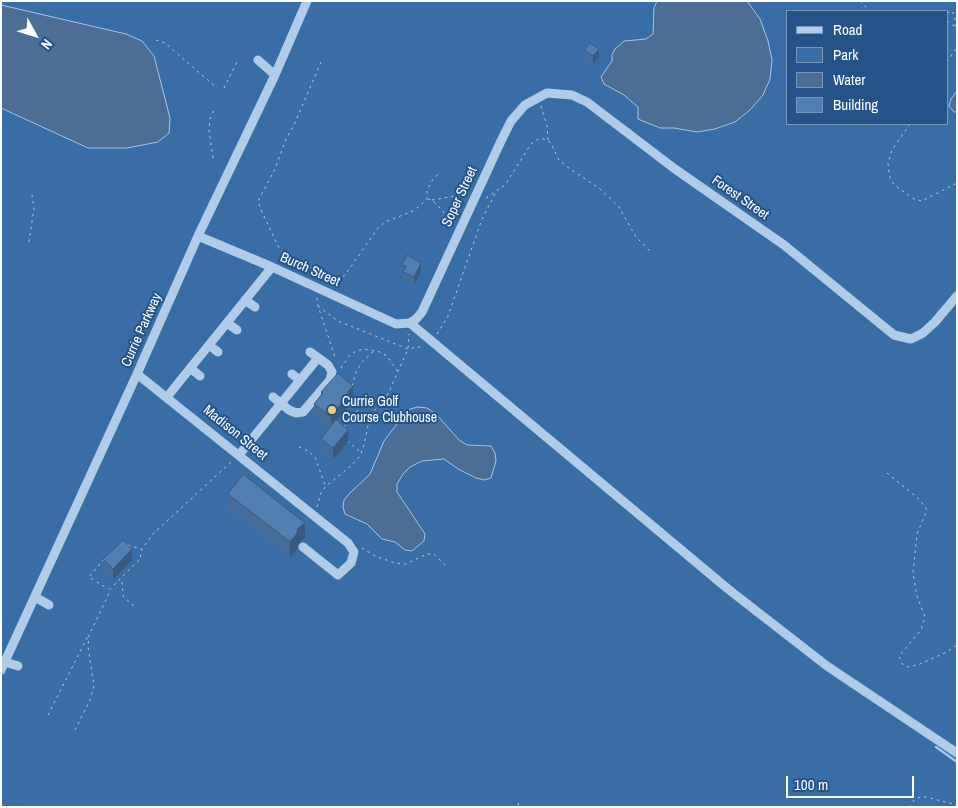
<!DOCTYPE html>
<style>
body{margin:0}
#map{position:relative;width:958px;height:808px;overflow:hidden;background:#255388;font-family:"Archivo Narrow",sans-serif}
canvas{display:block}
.frame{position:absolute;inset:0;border:2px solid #fff;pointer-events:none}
.legend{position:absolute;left:786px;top:10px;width:162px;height:115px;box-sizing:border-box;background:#255388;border:1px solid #7c98b8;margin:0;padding:6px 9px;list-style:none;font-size:15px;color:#fff}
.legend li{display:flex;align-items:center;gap:10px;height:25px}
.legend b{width:25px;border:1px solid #7c98b8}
.north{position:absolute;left:10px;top:10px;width:50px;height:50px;-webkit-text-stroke:4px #255388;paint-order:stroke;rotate:129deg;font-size:14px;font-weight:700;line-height:20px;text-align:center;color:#fff}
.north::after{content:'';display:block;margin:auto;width:18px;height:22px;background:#fff;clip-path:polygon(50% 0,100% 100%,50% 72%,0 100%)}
.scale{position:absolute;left:786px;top:776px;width:128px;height:22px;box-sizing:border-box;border:2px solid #fff;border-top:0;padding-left:6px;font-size:15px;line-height:18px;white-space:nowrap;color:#fff;-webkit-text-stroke:4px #255388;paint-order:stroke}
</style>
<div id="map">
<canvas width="958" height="808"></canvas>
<div class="frame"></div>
<ul class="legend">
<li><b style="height:6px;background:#b1cce9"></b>Road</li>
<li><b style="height:14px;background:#396da5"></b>Park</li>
<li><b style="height:14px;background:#4d6e94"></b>Water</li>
<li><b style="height:14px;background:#517fb2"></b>Building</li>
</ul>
<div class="north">N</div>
<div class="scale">100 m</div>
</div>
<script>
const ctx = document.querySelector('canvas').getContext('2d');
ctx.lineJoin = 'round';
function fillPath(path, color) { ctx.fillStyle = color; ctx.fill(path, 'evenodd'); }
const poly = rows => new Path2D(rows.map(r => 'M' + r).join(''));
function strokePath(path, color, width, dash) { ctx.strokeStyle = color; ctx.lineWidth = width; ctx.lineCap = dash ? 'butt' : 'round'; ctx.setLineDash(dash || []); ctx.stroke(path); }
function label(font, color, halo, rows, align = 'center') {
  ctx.font = font + ' "Archivo Narrow",sans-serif'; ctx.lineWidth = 4; ctx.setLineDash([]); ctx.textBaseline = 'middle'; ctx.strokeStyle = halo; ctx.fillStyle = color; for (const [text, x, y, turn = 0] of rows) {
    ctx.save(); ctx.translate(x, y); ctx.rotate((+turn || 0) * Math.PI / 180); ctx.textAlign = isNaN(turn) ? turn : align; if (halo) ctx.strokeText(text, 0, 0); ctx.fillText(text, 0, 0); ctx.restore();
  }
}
fillPath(poly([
 [1,1,957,1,957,807,1,807],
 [787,11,947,11,947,124,787,124]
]), '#396da5');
const water = poly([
 [657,1,747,1,760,19,768,41,772,60,770,79,763,95,750,110,735,122,715,129,697,132,674,128,660,128,638,119,638,107,624,95,604,84,601,77,612,61,612,55,615,49,624,41,646,39,653,34,654,8,657,1],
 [1,5,126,34,142,41,154,56,170,118,169,133,158,142,127,148,88,148,1,108,1,5],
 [957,91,957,112,954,112,949,106,951,99,957,91],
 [418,407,427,408,436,414,459,440,467,445,491,446,495,453,496,461,491,478,484,480,476,478,458,469,444,459,422,461,410,467,403,474,397,484,397,492,425,534,424,541,412,551,405,550,395,542,382,539,367,524,345,514,343,507,344,500,350,493,370,474,384,441,403,416,410,409,418,407]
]);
fillPath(water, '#4d6e94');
strokePath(water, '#a5c7ea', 1);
strokePath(poly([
 [936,747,957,762]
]), '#a5c7ea', 2.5);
strokePath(poly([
 [860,1,870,11],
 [947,13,952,11,955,16,955,26,957,32],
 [947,21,954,26],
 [156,40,165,43,217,88],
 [321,62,294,125,286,139,275,169,258,201,261,210,278,246,285,255,308,265,323,279],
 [947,62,957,47],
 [224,88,237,62],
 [541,106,547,126,548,140],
 [910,124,892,150,888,163,889,173,891,181,897,187,914,199,922,201,957,183],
 [213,158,209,130,210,119,214,110],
 [486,198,505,185,531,144,538,139,544,139,550,142,559,160,570,169,599,188,619,207,636,237,652,253],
 [428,199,432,200,440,208,453,223],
 [432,200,467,194],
 [29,242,34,208,32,195],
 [324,280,339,279,345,275,378,228,385,222,413,211,423,203,427,199,427,191,431,182,438,174],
 [317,298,318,306,336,360],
 [318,306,338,321,408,349,424,346],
 [437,334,448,316,482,219,496,192],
 [341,368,350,355,356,351,364,349,380,352,387,356,398,372],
 [352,386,356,372,362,362,374,351],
 [344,427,358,410,370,416],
 [347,441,361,452],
 [299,447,308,451,315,457,325,485],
 [887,473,920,500,927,510,917,534,913,573,917,596,925,617,921,630,899,656,902,664,908,667,920,664,947,652,957,645],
 [317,507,321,493,326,486,351,466,360,456,364,445,370,416,388,394,408,349,409,334],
 [128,545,141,549],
 [362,548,375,556,395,563,406,564,427,554,434,554,445,565],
 [104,559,89,577,108,589],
 [122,582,123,596,136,608],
 [48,715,88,636],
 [75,730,90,700,94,686,88,647,89,635,108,596,109,590,140,559,142,549,153,534,231,462],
 [518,803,519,807],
 [909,807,915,799,920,797,926,797,957,805]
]), '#b1cce9', 1, [2.5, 4]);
strokePath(poly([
 [258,60,275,75],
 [198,236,272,267,396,324,410,323,416,319,422,312,501,141,511,121,525,105,547,93,572,95,587,102,675,169,784,245,894,335,911,339,923,333,935,322,957,296],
 [245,300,255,307],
 [227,323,237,330],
 [410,323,728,589,827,666,957,753],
 [209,345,218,352],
 [190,368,200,376],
 [137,374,348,543,354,552,351,563,338,575,303,547],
 [292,374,300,380],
 [167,397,272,267],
 [273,397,289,410,296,413,303,412,330,380,332,372,328,365,310,352],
 [239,455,318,358],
 [35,597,49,605],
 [5,662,18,666],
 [1,670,137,374,198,236,275,75,307,1]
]), '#b1cce9', 9);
fillPath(poly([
 [584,50,599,57,593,64,584,57],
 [402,265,421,271,414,285,403,280],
 [321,392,353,398,349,402,349,405,337,420,348,442,333,460,321,450,321,439,330,428,314,415,314,404,321,395],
 [228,494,305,538,298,544,297,549,290,557,228,509],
 [103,559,132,560,113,580,103,571]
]), '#466d99');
fillPath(poly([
 [599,49,599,57,593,64,593,56],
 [421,263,421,271,414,285,414,277],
 [353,386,353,398,349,402,349,405,331,428,331,417],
 [348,430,348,442,333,460,333,448],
 [305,523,305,538,298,544,297,549,290,557,290,542,298,528],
 [132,549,132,560,113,580,113,569]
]), '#39597d');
const building = poly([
 [590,43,599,49,593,56,584,50,590,43],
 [407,255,421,263,414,277,403,272,406,266,402,265,407,255],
 [338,373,353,386,347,393,349,394,331,417,314,404,323,393,321,392,338,373],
 [336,419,348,430,333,448,321,439,336,419],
 [243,474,305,523,298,528,297,533,290,542,228,494,243,474],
 [123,540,132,549,113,569,103,559,123,540]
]);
fillPath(building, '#517fb2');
strokePath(building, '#39597d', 1);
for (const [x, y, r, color] of [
 [332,410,5,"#f3cb75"]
]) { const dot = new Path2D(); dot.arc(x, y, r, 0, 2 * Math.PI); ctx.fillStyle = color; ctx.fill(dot); strokePath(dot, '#255388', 2); }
label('14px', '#fff', '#255388', [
 ["Soper Street",460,197,-65],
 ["Forest Street",740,198,35],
 ["Burch Street",310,270,24],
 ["Currie Parkway",142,330,-66],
 ["Madison Street",235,433,39]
]);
label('14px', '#fff', '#255388', [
 ["Currie Golf",342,402],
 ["Course Clubhouse",342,418]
], 'left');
</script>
